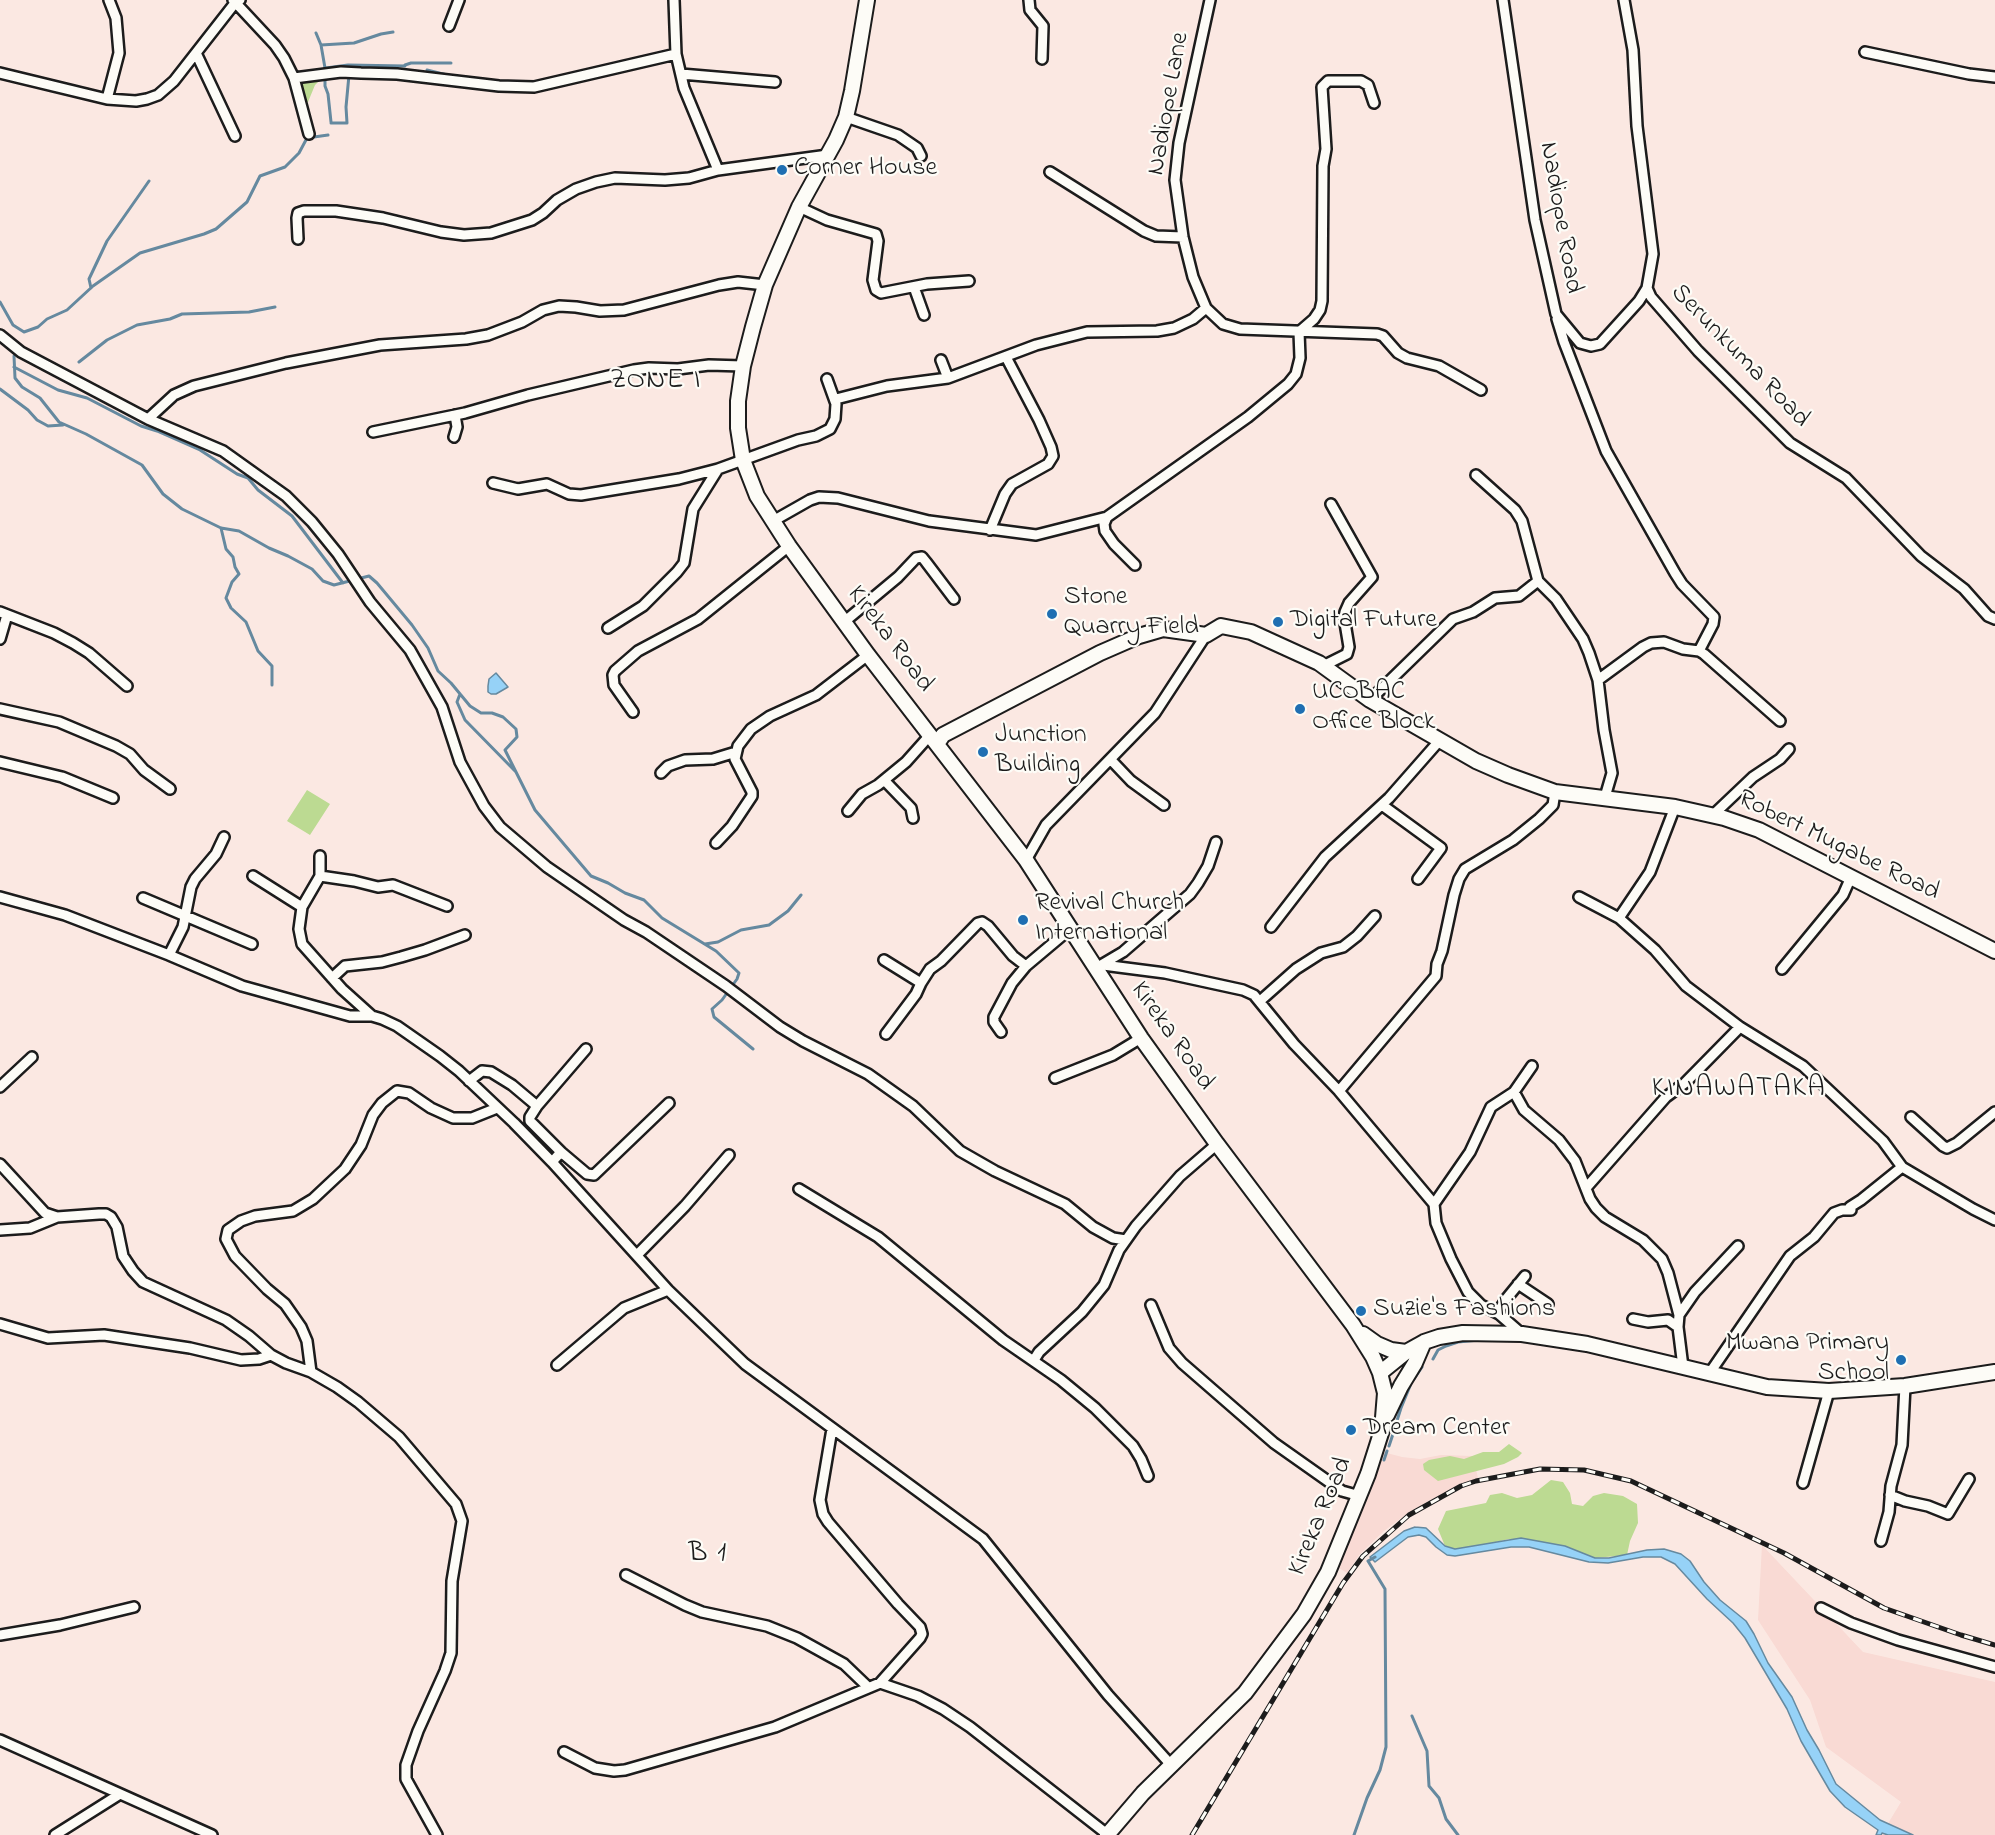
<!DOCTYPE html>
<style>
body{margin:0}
canvas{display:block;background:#fbe8e2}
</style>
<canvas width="1995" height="1835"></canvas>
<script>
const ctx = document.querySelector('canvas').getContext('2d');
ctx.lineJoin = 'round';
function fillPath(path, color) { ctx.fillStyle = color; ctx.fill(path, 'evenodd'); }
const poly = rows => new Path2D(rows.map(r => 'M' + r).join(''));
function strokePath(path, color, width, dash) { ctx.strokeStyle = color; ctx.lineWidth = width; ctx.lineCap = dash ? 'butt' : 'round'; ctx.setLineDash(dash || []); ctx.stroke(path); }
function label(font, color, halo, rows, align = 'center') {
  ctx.font = font + ' "Indie Flower",sans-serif'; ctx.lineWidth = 4.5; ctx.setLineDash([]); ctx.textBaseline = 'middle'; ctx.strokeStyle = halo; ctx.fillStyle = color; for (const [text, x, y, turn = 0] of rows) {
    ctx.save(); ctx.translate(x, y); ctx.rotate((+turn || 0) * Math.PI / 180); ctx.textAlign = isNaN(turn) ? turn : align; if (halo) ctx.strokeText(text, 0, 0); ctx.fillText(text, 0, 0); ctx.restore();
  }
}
fillPath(poly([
 [1383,1452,1402,1457,1420,1459,1441,1455,1473,1456,1478,1478,1430,1500,1404,1516,1384,1531,1360,1554,1347,1573,1339,1568],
 [1762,1545,1863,1652,1995,1682,1995,1835,1881,1835,1901,1802,1826,1747,1810,1700,1758,1620]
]), '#f9dad4');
fillPath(poly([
 [321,79,315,85,308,102,305,103,299,81],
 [307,790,330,804,310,835,287,821],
 [1509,1444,1522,1453,1518,1457,1504,1464,1438,1481,1424,1470,1423,1464,1429,1460,1450,1456,1464,1459,1483,1452,1499,1452],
 [1551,1480,1563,1482,1570,1493,1572,1504,1583,1506,1593,1496,1604,1493,1623,1496,1637,1504,1638,1523,1630,1541,1627,1555,1595,1558,1509,1539,1465,1549,1455,1549,1445,1546,1438,1529,1446,1511,1486,1503,1490,1495,1502,1493,1517,1498,1532,1495]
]), '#bcda92');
const water = poly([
 [496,673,508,687,496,694,491,694,488,692,488,686,489,679,496,673],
 [1415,1527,1426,1528,1445,1546,1455,1549,1521,1538,1565,1546,1595,1558,1609,1558,1647,1550,1664,1549,1681,1554,1690,1561,1704,1582,1720,1600,1746,1621,1754,1634,1768,1663,1792,1697,1807,1730,1819,1750,1836,1784,1880,1820,1913,1835,1888,1835,1882,1833,1881,1835,1876,1835,1878,1830,1845,1807,1830,1791,1801,1741,1787,1709,1745,1638,1733,1623,1707,1599,1675,1564,1661,1557,1643,1557,1608,1563,1589,1562,1529,1547,1511,1547,1455,1556,1447,1555,1436,1547,1426,1537,1419,1535,1408,1537,1375,1562,1370,1557,1404,1531,1415,1527]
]);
fillPath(water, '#96d2f7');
strokePath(water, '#65899f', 1.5);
strokePath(poly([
 [316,33,321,45,325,68,325,86,328,94,331,122],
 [321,45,354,43,381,34,393,32],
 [405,65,411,63,451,63],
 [326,68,348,65,405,66],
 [390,70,397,66],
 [427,70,455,77],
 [494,81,519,82],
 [331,123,347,123,346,107,349,75],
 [91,288,89,279,107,241,149,181],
 [0,302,13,325,24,332,38,327,47,319,67,310,93,286,140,253,204,234,216,229,247,202,260,176,285,167,299,153,307,138,328,135],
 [14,356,15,378,22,387,40,398,59,422,86,434,142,465,163,494,182,509,221,528,239,531,269,548,288,556,312,569,323,581,334,585,369,576,377,583,412,625,428,648,438,671,451,683,470,706,481,713,492,713,503,717,516,729,517,737,505,750,535,810,591,876,608,883,625,893,644,900,662,918,716,951,739,973,737,979,722,1000,712,1009,714,1017,753,1049],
 [79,362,107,340,137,325,170,319,182,314,249,312,275,307],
 [14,367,58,390,87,398,141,426,157,431,200,450,237,474,248,478,258,490,292,516,343,583],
 [0,389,28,410,37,420,48,426,63,425],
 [221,528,226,549,233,557,235,567,239,574,232,582,226,598,231,608,246,622,258,651,272,666,272,685],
 [460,694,457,702,465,720,516,772],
 [705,944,718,942,741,930,769,925,788,911,801,895],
 [1433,1359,1438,1350,1446,1346,1458,1342,1479,1340],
 [1414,1379,1422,1367],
 [1394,1430,1401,1408,1410,1386],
 [1389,1446,1393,1434],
 [1384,1460,1387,1451],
 [1412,1716,1427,1751,1429,1786,1439,1798,1446,1819,1458,1835],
 [1354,1835,1367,1798,1380,1770,1386,1747,1385,1589,1368,1561,1375,1557]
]), '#65899f', 3);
const street = poly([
 [233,0,275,45,284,58,294,78,309,134],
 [674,0,676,54,684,88,718,170],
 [1029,0,1030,10,1043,26,1042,59],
 [1210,0,1179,143,1175,180,1183,237,1193,277,1206,308,1223,324,1240,329,1377,334,1383,336,1398,353,1407,358,1439,366,1481,390],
 [1503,0,1535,220,1556,314,1580,343,1591,346,1600,344,1639,301,1647,288],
 [1624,0,1633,50,1637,126,1653,254,1647,288,1651,297,1698,351,1790,443,1846,478,1921,556,1964,589,1988,616,1995,619],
 [449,26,459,0],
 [1865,52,1969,74,1995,77],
 [196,53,235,136],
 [0,73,107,99,136,101,147,99,158,95,174,81,235,3,240,0],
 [681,74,775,82],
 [294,78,341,72,361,73,397,74,499,86,534,87,676,54],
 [107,99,119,53,116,18,109,0],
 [846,117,898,135,917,148,921,156],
 [1050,172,1144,231,1156,236,1183,237],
 [799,207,827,220,876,234,878,241,873,280,876,290,881,293,927,284,969,281],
 [298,239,297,218,298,213,304,211,336,211,383,218,441,232,464,235,491,233,532,220,543,213,557,200,576,189,596,182,615,178,665,180,689,178,718,170,828,155],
 [914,287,924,315],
 [1557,319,1564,342,1606,451,1675,573,1682,584,1714,617,1713,624,1699,651],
 [0,335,21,352,148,419,223,451,286,496,312,522,338,554,370,602,410,650,442,707,460,762,484,806,500,827,547,867,624,920,646,932,726,986,780,1027,803,1041,868,1074,913,1106,960,1151,995,1171,1065,1204,1093,1227,1113,1238,1126,1240],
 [941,360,948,378,1036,345,1087,332,1157,331,1174,328,1193,319,1206,308],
 [836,399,887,386,948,378],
 [148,419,174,395,194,386,286,363,380,345,466,339,488,335,522,322,543,310,559,306,576,307,600,311,624,310,719,285,738,282,765,285],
 [373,432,465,413,528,395,634,370,649,368,678,369,709,365,743,366],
 [454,437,457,427,455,415],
 [1476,475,1515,510,1522,521,1538,581,1556,599,1583,639,1589,653,1598,680,1604,730,1612,773,1605,797],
 [493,483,518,489,547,484,569,494,581,495,679,479,718,469],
 [773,521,810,500,819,497,838,498,929,521,1036,535,1107,517],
 [990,530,1005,494,1012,484,1048,464,1053,456,1051,447,1039,420,1006,357],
 [1135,565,1114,544,1105,531,1104,524,1107,517,1248,417,1288,384,1296,374,1300,358,1299,332,1314,319,1320,310,1322,301,1323,166,1326,149,1322,87,1328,81,1361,81,1368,85,1374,103],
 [0,612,54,633,73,643,89,653,127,686],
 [844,622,898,577,916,558,922,557,926,562,954,599],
 [608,628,643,606,677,572,684,563,693,509,718,469,798,440,816,436,830,429,835,419,836,404,827,379],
 [0,639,7,615],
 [1323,666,1347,654,1349,647,1345,623,1345,612,1349,603,1372,577,1331,504],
 [1598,680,1643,647,1651,643,1664,642,1683,649,1699,651,1704,654,1780,721],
 [1370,700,1453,619,1473,612,1495,598,1519,596,1538,581],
 [0,709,59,722,116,746,130,754,144,770,170,789],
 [633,712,614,685,613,675,615,671,638,651,698,619,789,546],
 [1111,760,1131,781,1164,805],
 [0,762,62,777,113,798],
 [661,773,668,766,685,760,713,759,736,752],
 [884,780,911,808,913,818],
 [1382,805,1441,848,1418,879],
 [848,811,862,794,878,785,906,762,931,734],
 [1713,815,1753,777,1780,759,1789,749],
 [716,843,732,826,752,796,752,792,735,759,738,746,751,729,770,716,816,695,868,655],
 [320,856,320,876,302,907,299,929,302,944,342,989,372,1016],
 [1026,860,1046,825,1155,713,1206,635],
 [253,876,302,907],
 [320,876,354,881,378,887,393,885,447,906],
 [0,897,65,915,169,955,242,986,350,1016,372,1016,382,1019,397,1026,440,1056,459,1071,514,1123,552,1162,668,1290,745,1364,983,1539,1108,1695,1172,1766],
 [1579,897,1619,918,1655,950,1686,986,1740,1027,1803,1066,1883,1141,1902,1167,1973,1209,1995,1220],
 [143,898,252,944],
 [1619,918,1650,872,1675,807],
 [1271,927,1325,857,1389,798,1440,740],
 [169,955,183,927,191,887,195,879,216,854,224,837],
 [884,960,921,983],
 [1101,965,1123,952,1190,894,1198,883,1208,866,1216,842],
 [1103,965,1165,973,1243,990,1254,995,1294,1044,1339,1091,1434,1204],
 [1782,969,1843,895,1851,877],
 [332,978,345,966,382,962,401,957,425,950,465,935],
 [1260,1001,1296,969,1321,953,1343,947,1357,936,1375,916],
 [1001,1032,994,1022,994,1017,1012,983,1026,966],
 [886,1034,916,994,921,983,930,969,941,961,978,923,982,922,988,926,1013,956,1026,966,1070,929],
 [1055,1078,1113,1055,1141,1038],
 [469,1081,482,1071,491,1072,512,1085,537,1106],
 [0,1087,32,1057],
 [1339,1091,1436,976,1437,964,1442,951,1454,895,1459,879,1465,869,1513,840,1539,819,1553,805,1555,792],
 [1514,1092,1524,1110,1559,1140,1575,1161,1590,1199,1596,1208,1605,1217,1643,1240,1662,1259,1668,1273,1679,1315],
 [1911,1117,1943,1146,1947,1148,1957,1143,1995,1112],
 [561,1152,530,1121,530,1117,537,1106,586,1049],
 [552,1162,561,1152,587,1174,594,1175,669,1103],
 [0,1164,45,1213,57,1217,99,1214,106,1214,111,1217,117,1227,123,1256,133,1271,143,1282,226,1320,249,1336,271,1355,286,1363,311,1372,337,1387,358,1402,399,1437,456,1504,462,1521,452,1581,451,1653,445,1671,418,1731,406,1765,406,1779,437,1835],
 [1586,1188,1666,1097,1685,1083,1740,1027],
 [799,1189,878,1237,1003,1340,1061,1380,1095,1408,1133,1446,1141,1459,1148,1476],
 [0,1230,30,1228,57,1217],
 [637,1255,685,1206,729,1155],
 [1518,1284,1548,1304],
 [1151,1305,1169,1348,1182,1363,1274,1443,1342,1491,1360,1496],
 [1499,1314,1500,1309,1507,1298,1525,1276],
 [1633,1319,1648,1322,1668,1320,1678,1327],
 [0,1324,48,1338,104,1335,190,1348,241,1360,259,1359,271,1355],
 [1522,1334,1499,1314,1481,1305,1468,1292,1451,1259,1436,1223,1434,1204,1470,1152,1491,1107,1514,1092,1532,1066],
 [1034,1360,1039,1352,1082,1312,1104,1285,1119,1250,1136,1226,1180,1176,1217,1144],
 [557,1365,624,1308,668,1290],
 [1683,1367,1678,1327,1679,1315,1695,1292,1738,1246],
 [311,1372,307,1341,301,1327,285,1304,267,1289,235,1256,226,1239,228,1230,241,1221,255,1216,293,1211,313,1199,345,1169,361,1145,373,1115,382,1103,397,1091,409,1093,431,1108,453,1118,472,1118,497,1108],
 [1709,1374,1790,1256,1814,1237,1834,1213,1842,1210,1851,1210,1850,1207,1861,1200,1902,1167],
 [1803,1483,1829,1391],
 [1890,1495,1905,1501,1928,1506,1948,1514,1969,1479],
 [1881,1541,1889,1512,1891,1486,1902,1445,1905,1386],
 [626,1575,685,1605,702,1612,767,1626,797,1638,844,1664,868,1687],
 [1821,1608,1851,1623,1898,1640,1995,1667],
 [0,1635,60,1625,134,1607],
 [880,1683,918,1696,943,1709,970,1727,1107,1834],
 [0,1740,212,1835],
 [564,1752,595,1768,614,1771,625,1770,775,1727,880,1683,920,1638,922,1634,920,1627,898,1604,828,1522,823,1514,820,1500,832,1429],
 [55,1835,120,1794]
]);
const secondary = poly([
 [867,0,852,91,846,117,836,140,799,207,765,285,753,327,743,366,738,401,738,428,743,460,757,496,789,546,868,655,1026,860,1141,1038,1217,1144,1353,1325,1373,1357,1380,1373,1385,1393,1382,1430,1368,1474,1328,1572,1304,1614,1245,1693,1143,1793,1107,1835],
 [937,744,943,735,1100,653,1139,636,1163,629,1206,635,1221,626,1251,632,1319,663,1370,700,1476,761,1508,775,1555,792,1675,807,1724,818,1759,830,1995,951],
 [1363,1334,1377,1344,1391,1350,1406,1352],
 [1380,1373,1406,1352,1424,1342,1439,1337,1463,1333,1522,1334,1587,1344,1767,1387,1829,1391,1905,1386,1995,1372],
 [1387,1415,1401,1386,1415,1363,1424,1342]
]);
strokePath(street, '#1c1c1c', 14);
strokePath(secondary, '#1c1c1c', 18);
strokePath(street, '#fdfcf7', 9);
strokePath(secondary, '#fdfcf7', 14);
const rail = poly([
 [1192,1835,1343,1583,1363,1556,1409,1515,1461,1486,1476,1481,1540,1469,1584,1470,1631,1481,1784,1553,1884,1608,1961,1635,1995,1645]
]);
strokePath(rail, '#1c1c1c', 5);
strokePath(rail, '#fdfcf7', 3, [9]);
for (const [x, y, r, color] of [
 [782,170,6,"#1f6fb2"],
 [1052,614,6,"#1f6fb2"],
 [1278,622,6,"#1f6fb2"],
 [1300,709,6,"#1f6fb2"],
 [983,752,6,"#1f6fb2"],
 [1023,920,6,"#1f6fb2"],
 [1361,1311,6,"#1f6fb2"],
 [1901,1360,6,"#1f6fb2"],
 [1351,1430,6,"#1f6fb2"]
]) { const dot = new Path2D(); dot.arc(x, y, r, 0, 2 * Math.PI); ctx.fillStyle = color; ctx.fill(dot); strokePath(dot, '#fdfcf7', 2); }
label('26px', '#1c1c1c', '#fdfcf7', [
 ["Nadiope Lane",1170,104,-80],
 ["Nadiope Road",1559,218,80],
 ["Serunkuma Road",1739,357,46],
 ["Kireka Road",889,640,53],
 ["Robert Mugabe Road",1838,847,26],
 ["Kireka Road",1171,1037,55],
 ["Kireka Road",1322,1517,-67]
]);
label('26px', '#1c1c1c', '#fdfcf7', [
 ["Corner House",794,170],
 ["Stone",1064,599],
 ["Quarry Field",1064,629],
 ["Digital Future",1290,622],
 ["UCOBAC",1312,694],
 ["Office Block",1312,724],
 ["Junction",995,737],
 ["Building",995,767],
 ["Revival Church",1035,905],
 ["International",1035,935],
 ["Suzie's Fashions",1373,1311],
 ["Mwana Primary",1889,1345,"right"],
 ["School",1889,1375,"right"],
 ["Dream Center",1363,1430]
], 'left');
ctx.letterSpacing = '1.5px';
label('28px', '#1c1c1c', '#fdfcf7', [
 ["ZONE I",656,382],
 ["KINAWATAKA",1739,1090],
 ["B 1",708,1555]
]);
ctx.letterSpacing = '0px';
</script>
